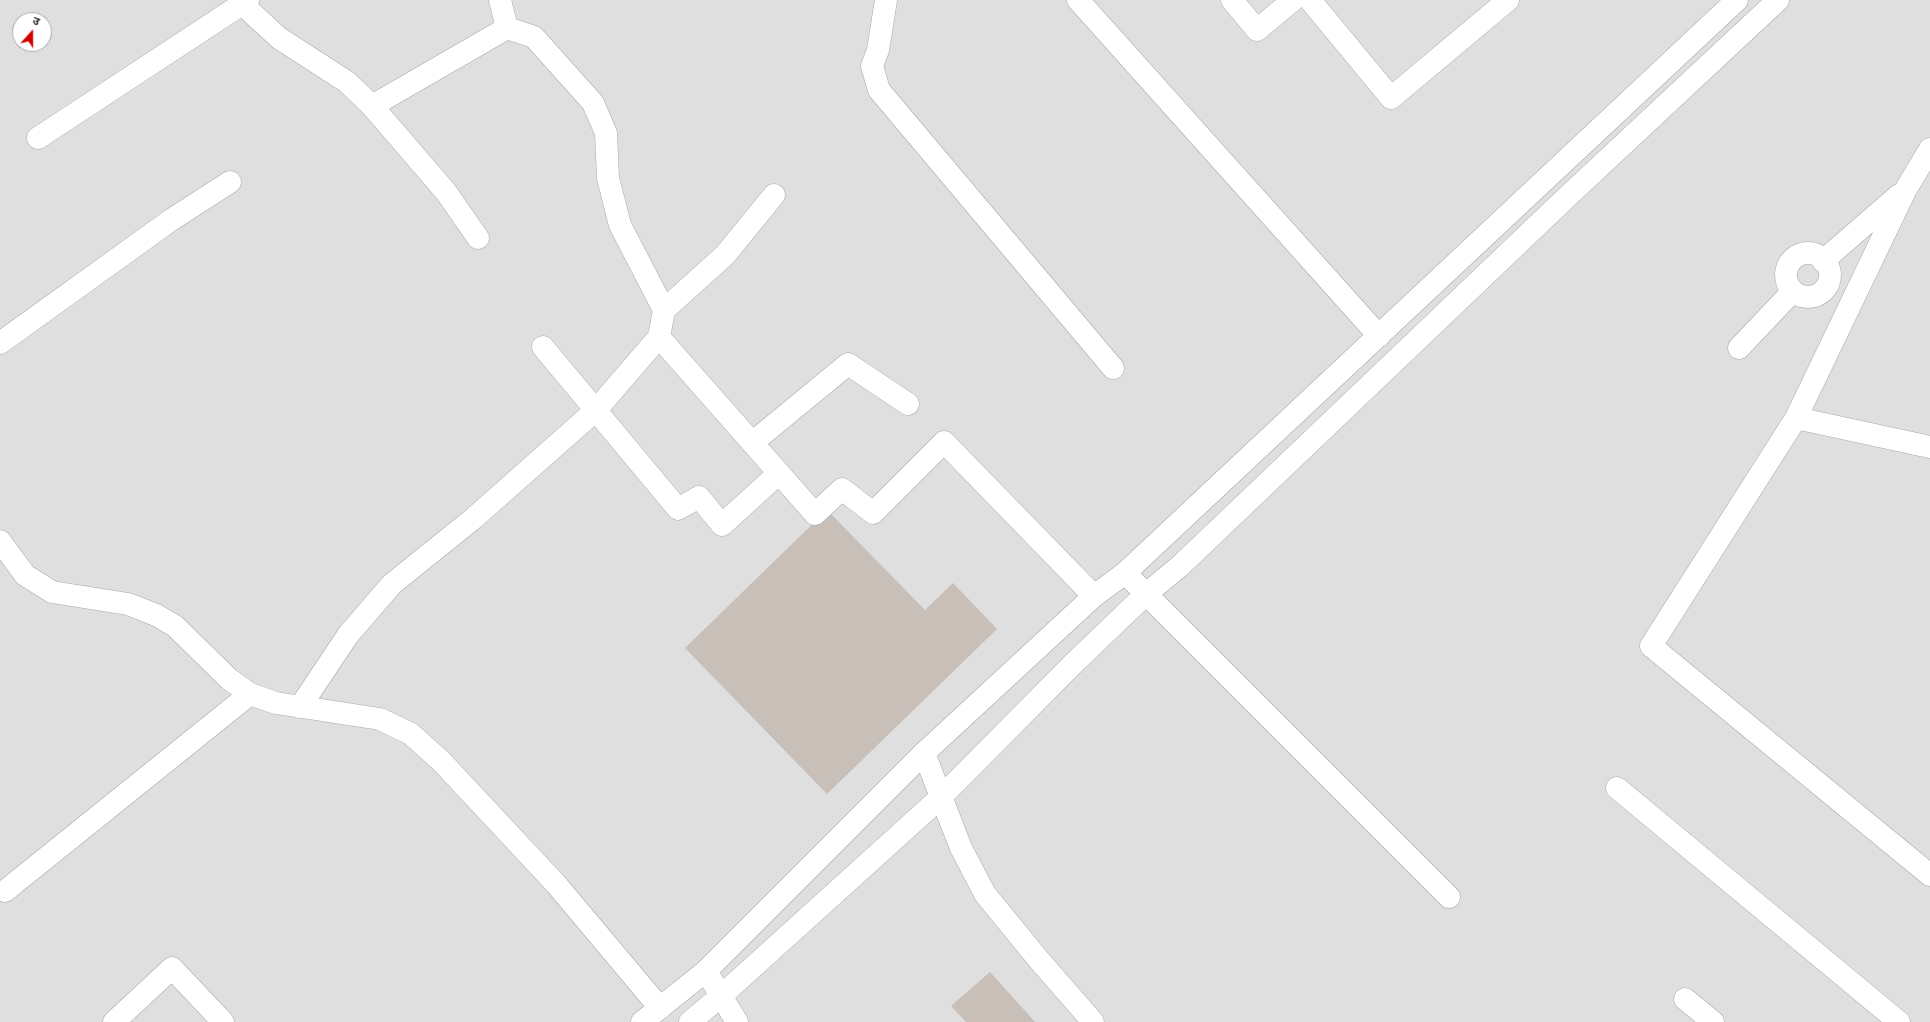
<!DOCTYPE html>
<meta charset="utf-8">
<style>
body{margin:0}
#map{position:relative;width:1930px;height:1022px;overflow:hidden;background:#f2efe9;font-family:Roboto,"Noto Sans Devanagari",sans-serif}
canvas{display:block}
.north{position:absolute;left:12px;top:12px;width:40px;height:40px;box-sizing:border-box;background:#fff;border:1px solid #a7a7a7;border-radius:50%;rotate:21deg;font-size:11px;font-weight:700;line-height:16px;text-align:center;color:#222}
.north::after{content:'';display:block;margin:auto;width:14px;height:18px;background:#d40000;clip-path:polygon(50% 0,100% 100%,50% 72%,0 100%)}
</style>
<div id="map">
<canvas width="1930" height="1022"></canvas>
<div class="north">उ</div>
</div>
<script>
const ctx = document.querySelector('canvas').getContext('2d');
ctx.lineJoin = 'round';
function fillPath(path, color) { ctx.fillStyle = color; ctx.fill(path, 'evenodd'); }
const poly = rows => new Path2D(rows.map(r => 'M' + r).join(''));
function strokePath(path, color, width, dash) { ctx.strokeStyle = color; ctx.lineWidth = width; ctx.lineCap = dash ? 'butt' : 'round'; ctx.setLineDash(dash || []); ctx.stroke(path); }
fillPath(poly([
 [0,0,1930,0,1930,1022,0,1022],
 [20,20,44,20,44,44,20,44]
]), '#e0dfdf');
fillPath(poly([
 [827,510,925,610,953,583,997,629,827,794,685,648],
 [990,972,1035,1022,966,1022,951,1006]
]), '#c7bfb8');
const minor = poly([
 [500,0,507,28],
 [886,0,878,50,872,66,879,90,1113,368],
 [1078,0,1379,336],
 [1232,0,1257,30,1293,0],
 [1310,0,1391,98,1508,0],
 [242,4,279,38,347,82,372,106,507,28,534,37,593,103,606,133,608,178,620,225,664,310,659,337,815,514,842,489,873,513,944,442,1094,596],
 [372,106,446,192,478,238],
 [38,138,248,0],
 [1930,149,1906,189,1796,418,1930,447],
 '1786 275a22 22 0 1 1 44 0a22 22 0 1 1-44 0Z',
 [1823,261,1899,195],
 [664,310,725,255,774,195],
 [0,343,171,220,230,182],
 [543,347,678,509,699,497,722,525,779,473],
 [1739,348,1793,291],
 [1796,418,1651,646,1930,875],
 [752,443,848,364,908,404],
 [0,541,25,575,52,592,128,604,156,615,175,626,229,679,250,694,276,703,380,719,411,734,441,761,556,884,660,1008],
 [1125,573,1449,897],
 [300,707,348,635,392,584,474,518,596,410,659,337],
 [924,753,961,848,985,894,1039,960,1093,1022],
 [1617,788,1899,1022],
 [5,891,250,694],
 [706,971,737,1022],
 [1685,999,1713,1022],
 [114,1022,172,968,223,1022]
]);
const tertiary = poly([
 [642,1022,706,971,924,753,1094,596,1125,573,1737,0],
 [690,1022,721,996,941,797,1073,664,1146,594,1180,566,1568,196,1778,0]
]);
strokePath(minor, '#a9a9a9', 23);
strokePath(tertiary, '#a9a9a9', 23);
strokePath(minor, '#fff', 22);
strokePath(tertiary, '#fff', 22);
</script>
